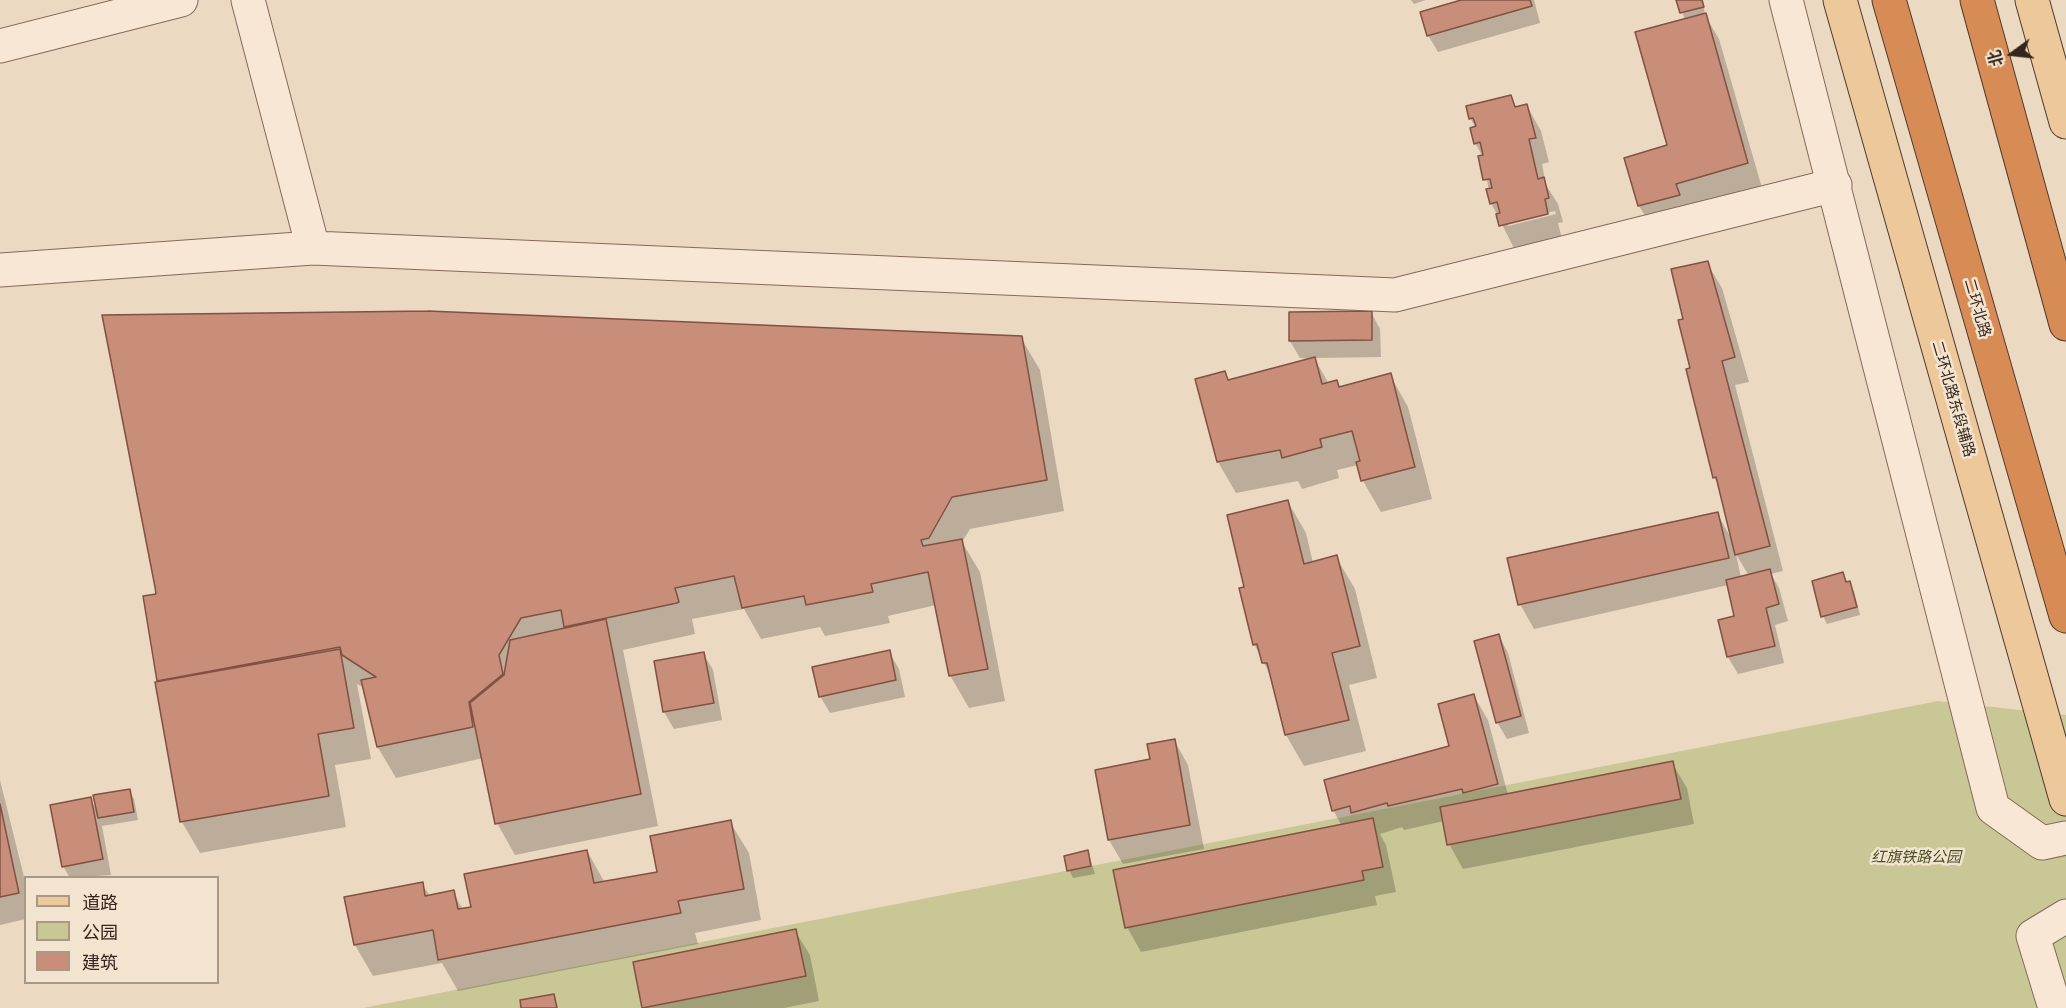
<!DOCTYPE html>
<meta charset="utf-8">
<style>
body{margin:0}
#map{position:relative;width:2066px;height:1008px;overflow:hidden;background:#ebd9c1;font-family:Literata,"Noto Sans SC",serif}
canvas{display:block}
.legend{position:absolute;left:24px;top:876px;width:195px;height:108px;box-sizing:border-box;background:#f3e4d0;border:2px solid #a79888;margin:0;padding:8px 10px;list-style:none;font-size:18px;color:#34251d}
.legend li{display:flex;align-items:center;gap:12px;height:30px}
.legend b{width:30px;border:2px solid #a79888}
.north{position:absolute;left:1982px;top:24px;width:60px;height:60px;-webkit-text-stroke:4px #f3e4d0;paint-order:stroke;rotate:255deg;font-size:16px;font-weight:700;line-height:24px;text-align:center;color:#34251d}
.north::after{content:'';display:block;margin:auto;width:21px;height:27px;background:#34251d;clip-path:polygon(50% 0,100% 100%,50% 72%,0 100%)}
</style>
<div id="map">
<canvas width="2066" height="1008"></canvas>
<ul class="legend">
<li><b style="height:8px;background:#edc89a"></b>道路</li>
<li><b style="height:16px;background:#c9c796"></b>公园</li>
<li><b style="height:16px;background:#c88e79"></b>建筑</li>
</ul>
<div class="north">北</div>
</div>
<script>
const ctx = document.querySelector('canvas').getContext('2d');
ctx.lineJoin = 'round';
function fillPath(path, color) { ctx.fillStyle = color; ctx.fill(path, 'evenodd'); }
const poly = rows => new Path2D(rows.map(r => 'M' + r).join(''));
function strokePath(path, color, width, dash) { ctx.strokeStyle = color; ctx.lineWidth = width; ctx.lineCap = dash ? 'butt' : 'round'; ctx.setLineDash(dash || []); ctx.stroke(path); }
function label(font, color, halo, rows, align = 'center') {
  ctx.font = font + ' Literata,"Noto Sans SC",serif'; ctx.lineWidth = 5; ctx.setLineDash([]); ctx.textBaseline = 'middle'; ctx.strokeStyle = halo; ctx.fillStyle = color; for (const [text, x, y, turn = 0] of rows) {
    ctx.save(); ctx.translate(x, y); ctx.rotate((+turn || 0) * Math.PI / 180); ctx.textAlign = isNaN(turn) ? turn : align; if (halo) ctx.strokeText(text, 0, 0); ctx.fillText(text, 0, 0); ctx.restore();
  }
}
fillPath(poly([
 [1938,701,2066,715,2066,1008,363,1008]
]), '#c9c796');
fillPath(poly([
 [1411,0,1426,0,1414,4],
 [1467,0,1534,0,1540,23,1438,52,1428,35],
 [1678,0,1703,0,1705,15,1719,39,1762,188,1654,230,1639,206,1626,159,1669,146,1685,20],
 [1511,97,1517,108,1527,106,1541,131,1549,162,1542,164,1546,185,1558,204,1563,222,1558,223,1562,239,1515,250,1491,203,1483,157,1475,143,1476,128,1470,118],
 [1555,211,1556,214,1508,226,1508,223],
 [1707,263,1722,288,1749,382,1735,385,1783,571,1771,574,1779,588,1788,621,1775,625,1784,663,1738,674,1728,657,1720,621,1736,618,1728,585,1534,629,1520,604,1717,513,1731,538,1720,488,1714,477,1692,369,1685,320],
 [1736,554,1749,576,1741,578],
 [1371,312,1380,329,1381,357,1314,358,1329,384,1336,382,1340,388,1390,375,1408,407,1432,499,1381,512,1363,481,1358,465,1337,470,1339,478,1302,489,1298,481,1236,493,1218,462,1197,380,1225,373,1229,381,1312,359,1300,358,1290,341,1290,313],
 [1021,338,1040,370,1064,511,970,529,962,542,980,572,1005,701,969,708,951,677,936,605,888,616,890,623,825,636,820,627,761,639,744,609,692,619,695,634,623,650,658,826,515,855,497,823,483,758,396,778,377,746,365,688,357,684,371,759,335,765,346,827,200,853,182,822,157,682,145,597],
 [1288,502,1306,533,1313,563,1336,557,1355,589,1377,678,1349,685,1366,751,1304,766,1286,735,1272,678,1254,644,1246,588],
 [1842,574,1854,591,1860,615,1827,624,1823,616],
 [1499,636,1508,653,1529,733,1507,739,1497,722],
 [889,652,899,669,905,697,830,713,820,696],
 [703,653,713,670,722,720,674,729,664,712,655,662],
 [1474,696,1488,720,1508,795,1672,763,1687,788,1694,824,1463,869,1449,844,1444,821,1404,830,1402,827,1380,834,1386,845,1396,892,1375,896,1377,905,1141,952,1127,927,1342,826,1333,810,1451,747],
 [1174,740,1188,765,1204,849,1123,864,1109,840,1152,760],
 [0,780,26,885,26,919,0,925],
 [129,791,134,799,138,820,102,826,111,875,70,878,63,866,90,799,98,812],
 [730,822,749,853,761,920,695,933,698,944,458,991,442,963,373,976,355,945,346,898,422,884,430,896,453,892,463,910,472,908,587,851,605,883,659,873],
 [1088,852,1095,874,1073,878,1069,870],
 [795,931,810,955,819,1001,784,1008,643,1008,634,964]
]), '#0003');
const building = poly([
 [1461,0,1530,0,1532,6,1427,36,1420,12,1461,0],
 [1676,0,1702,0,1704,7,1680,13,1676,0],
 [1706,13,1748,163,1676,184,1680,195,1638,206,1624,158,1667,145,1635,32,1706,13],
 [1511,95,1515,107,1527,104,1536,138,1529,139,1538,179,1544,177,1549,198,1545,199,1548,214,1499,226,1496,214,1500,213,1497,202,1490,204,1486,189,1492,188,1490,179,1483,180,1478,156,1483,155,1480,142,1474,144,1470,128,1476,126,1473,118,1469,119,1466,106,1511,95],
 [1708,261,1735,357,1722,361,1770,546,1735,555,1716,477,1713,478,1686,369,1690,368,1678,320,1683,319,1671,269,1708,261],
 [428,311,1022,336,1047,480,952,497,929,538,921,540,923,546,962,539,988,669,949,676,928,572,871,584,873,592,806,605,804,596,742,608,734,576,675,588,679,602,677,603,564,627,561,610,521,618,499,655,503,674,469,702,473,727,377,747,361,680,376,677,342,655,340,647,157,681,143,596,156,594,155,587,102,315,428,311],
 [1372,311,1372,340,1289,341,1289,312,1372,311],
 [1315,357,1322,384,1337,380,1339,387,1391,373,1415,467,1361,481,1356,462,1360,461,1352,431,1320,439,1322,447,1282,458,1280,450,1217,462,1195,379,1225,371,1228,380,1315,357],
 [1288,500,1304,564,1337,555,1360,646,1332,653,1349,720,1285,735,1267,663,1262,663,1257,644,1253,645,1239,588,1244,587,1227,515,1288,500],
 [1718,512,1729,558,1518,605,1507,558,1718,512],
 [1770,569,1779,604,1766,608,1775,646,1727,657,1718,620,1734,616,1726,580,1770,569],
 [1843,572,1846,582,1850,581,1857,607,1821,617,1812,581,1843,572],
 [606,619,641,794,495,824,470,703,504,675,510,640,606,619],
 [1499,634,1521,716,1496,723,1474,641,1499,634],
 [340,649,354,728,318,734,329,796,180,822,155,682,340,649],
 [890,650,896,680,819,697,812,667,890,650],
 [704,652,714,703,663,712,654,661,704,652],
 [1474,694,1498,784,1463,793,1462,789,1388,806,1387,803,1351,813,1350,806,1332,811,1324,780,1449,746,1438,704,1474,694],
 [1175,739,1190,825,1108,840,1095,770,1150,759,1147,744,1175,739],
 [1673,761,1681,799,1447,845,1440,807,1673,761],
 [130,789,134,812,98,818,93,795,130,789],
 [91,797,103,859,62,867,50,805,91,797],
 [0,804,19,893,0,897,0,804],
 [1373,818,1383,867,1362,871,1364,880,1125,928,1113,870,1373,818],
 [731,820,744,889,678,901,681,913,438,960,433,930,354,945,344,897,423,882,425,896,454,890,458,909,471,907,464,874,587,850,594,883,657,872,650,836,731,820],
 [1088,850,1091,866,1067,871,1064,856,1088,850],
 [796,929,806,976,642,1008,633,962,796,929],
 [554,994,557,1008,521,1008,520,1000,554,994]
]);
fillPath(building, '#c88e79');
strokePath(building, '#825141', 1.5);
const minor = poly([
 [248,0,313,248],
 [1786,0,1993,808,2042,843,2066,838],
 [0,46,181,0],
 [0,270,313,248,1395,295,1835,185],
 [2055,1008,2033,936,2066,916]
]);
const major = poly([
 [1840,0,2066,799],
 [2032,0,2066,122]
]);
const highway = poly([
 [1889,0,2066,616],
 [1977,0,2066,324]
]);
strokePath(minor, '#846a5a', 35);
strokePath(major, '#52392e', 35);
strokePath(highway, '#52392e', 35);
strokePath(minor, '#f7e7d4', 33);
strokePath(major, '#edc89a', 33);
strokePath(highway, '#d88c55', 33);
label('15px', '#34251d', '#f3e4d0', [
 ["二环北路",1977,308,74],
 ["二环北路东段辅路",1953,399,74]
]);
label('italic 15px', '#4b5025', '#f3e4d0', [
 ["红旗铁路公园",1916,858]
]);
</script>
